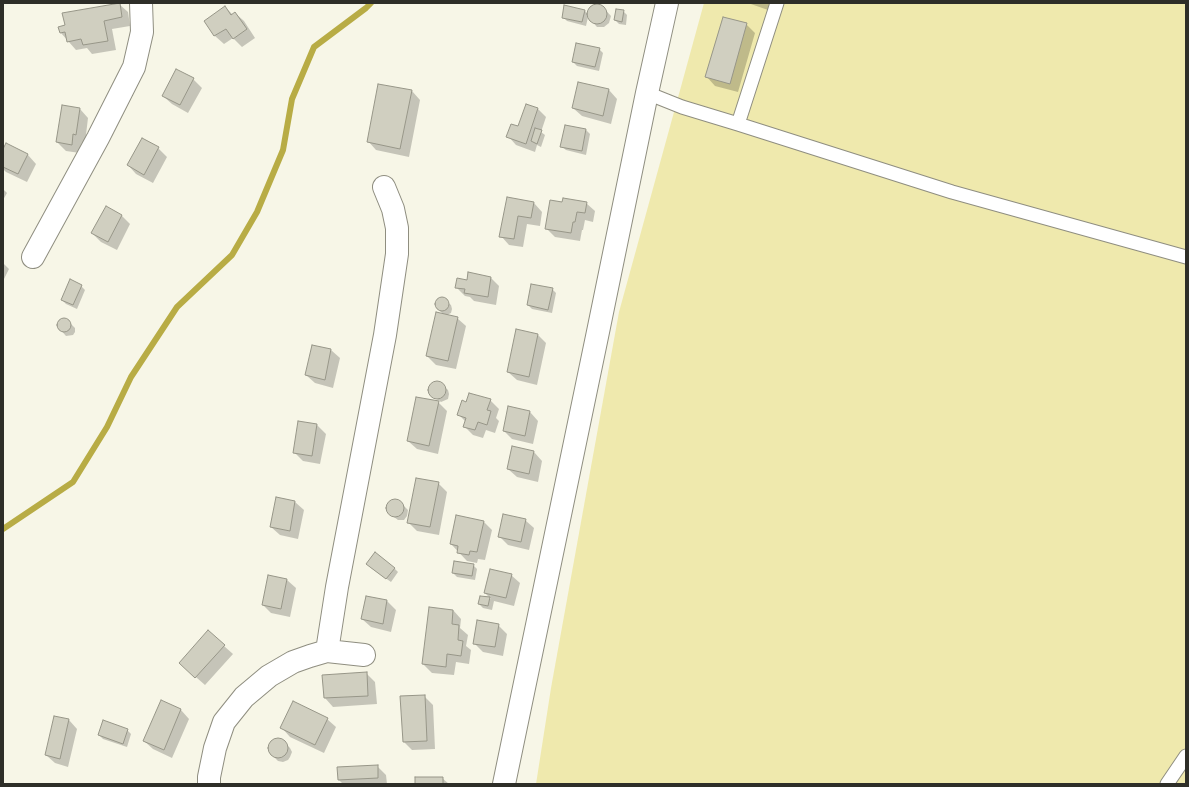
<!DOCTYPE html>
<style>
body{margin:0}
#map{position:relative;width:1189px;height:787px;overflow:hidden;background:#f7f6e7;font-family:"Public Sans",sans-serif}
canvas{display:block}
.frame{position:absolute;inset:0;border:4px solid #2e2e28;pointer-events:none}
</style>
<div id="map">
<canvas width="1189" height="787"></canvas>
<div class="frame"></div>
</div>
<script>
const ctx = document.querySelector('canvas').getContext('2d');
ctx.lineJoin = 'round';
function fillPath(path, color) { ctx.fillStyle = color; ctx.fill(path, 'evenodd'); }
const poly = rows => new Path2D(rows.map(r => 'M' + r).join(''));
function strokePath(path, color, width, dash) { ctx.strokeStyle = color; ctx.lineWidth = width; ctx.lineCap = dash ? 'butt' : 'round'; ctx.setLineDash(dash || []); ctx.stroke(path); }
fillPath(poly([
 [704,3,1186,3,1186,784,536,784,551,688,619,312]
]), '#efe9ad');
fillPath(poly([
 [748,3,771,3,768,10],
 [119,4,128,12,130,26,112,29,116,50,92,54,87,48,76,50,61,33],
 [593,5,601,5,611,16,609,23,604,27,597,27,588,17,586,26,567,21,563,17,584,10,588,14,588,9],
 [225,7,233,15,235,13,244,21,255,38,242,47,233,38,224,44,215,36,205,21],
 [623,11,627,15,626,25,619,24,615,20],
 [746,24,755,33,738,92,715,86,707,77],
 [599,49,603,53,599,71,577,66,573,62],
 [193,79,202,88,188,113,172,104,163,96],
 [379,85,412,91,420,100,409,157,376,150,368,141],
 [609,90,617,99,611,124,582,116,573,108],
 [80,109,88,118,85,143,82,142,80,153,66,151,57,142],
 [538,109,546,117,541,132,545,135,541,147,537,145,535,152,516,145,508,136,519,128],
 [565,126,586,130,590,134,586,155,566,150,561,146],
 [142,139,158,148,167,157,153,183,136,174,128,165],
 [3,152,28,155,36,164,27,182,6,172,3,169],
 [3,189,7,193,3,200],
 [508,198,534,203,542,212,540,226,527,224,523,247,509,245,501,236],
 [563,203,586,203,595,211,593,222,585,220,583,230,582,230,580,241,555,237,546,228],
 [106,207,122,216,130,224,117,250,101,242,92,233],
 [3,263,9,269,3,281],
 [469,274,491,278,499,286,496,305,474,301,470,297,465,296,456,287,468,281],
 [81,286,85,290,77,309,66,304,62,300],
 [552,289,556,293,552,313,532,309,528,305],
 [440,299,443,299,451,305,452,309,451,313,447,315,457,318,466,326,456,369,436,365,427,356,443,314,437,308,436,304,437,301],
 [66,319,75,328,75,332,73,335,66,336,59,328,58,324,61,320],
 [538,335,546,343,537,385,517,380,508,372],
 [313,346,331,350,340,358,333,388,315,383,306,375],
 [439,382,448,390,449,394,448,399,441,402,430,394,429,389,431,384],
 [490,400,499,409,496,418,499,421,495,433,486,430,483,438,473,435,465,427,466,422,458,414,467,403],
 [438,402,447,411,438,454,417,449,408,441],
 [530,412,538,421,533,444,512,439,504,431],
 [299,422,317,425,326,434,320,464,303,461,294,452],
 [534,452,542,461,538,482,517,477,508,469],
 [438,483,447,492,439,535,417,531,408,522],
 [277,498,295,502,304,510,298,539,280,535,271,527],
 [398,500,408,510,407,516,404,520,398,520,394,517,388,511,388,505,393,501],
 [525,520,534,528,529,550,508,545,500,537],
 [483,521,492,530,485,560,478,559,477,563,467,561,451,544],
 [473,565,477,569,475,580,457,577,453,573],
 [371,568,394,568,398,572,391,582],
 [511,575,520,583,514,606,494,601,492,610,483,608,479,604,480,597,491,599,485,593],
 [269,576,287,580,296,588,290,617,271,613,263,605],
 [366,597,387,601,396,610,391,632,371,627,362,619],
 [453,610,461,619,460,628,468,635,466,646,471,650,469,664,456,662,454,675,432,673,423,664],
 [498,625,507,634,503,656,483,652,474,643],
 [224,646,233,654,205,685,189,671],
 [366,673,375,682,377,704,333,707,325,698],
 [424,696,433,705,435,749,412,750,404,742],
 [161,702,181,710,189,719,172,758,153,749,144,741],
 [327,719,336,727,324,753,290,737,282,728],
 [69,720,77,729,68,767,55,763,46,755],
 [127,730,131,734,127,747,103,739,99,735],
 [278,739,282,740,290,748,292,752,290,757,288,760,283,762,278,761,270,753,269,748,270,744,273,740],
 [377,766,386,775,387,784,343,784,338,779],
 [442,778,449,784,416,784]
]), '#0003');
strokePath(poly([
 [3,529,73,482,107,427,131,377,177,307,232,255,257,212,283,150,292,99,314,47,366,8,371,3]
]), '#b8ac45', 6);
const building = poly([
 [120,3,122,17,104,21,108,41,83,45,81,39,67,42,65,32,60,33,58,27,65,25,62,13,120,3],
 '587 14a10 10 0 1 1 20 0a10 10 0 1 1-20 0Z',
 [564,5,585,10,582,22,562,18,564,5],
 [225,6,231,15,235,12,247,29,233,39,226,29,214,36,204,21,225,6],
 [616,9,624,10,622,22,614,20,616,9],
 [723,17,747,23,730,84,705,77,723,17],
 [576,43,600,48,595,67,572,62,576,43],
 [176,69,194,78,180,105,162,96,176,69],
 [578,82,609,89,603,116,572,108,578,82],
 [378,84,412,90,400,149,367,142,378,84],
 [526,104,538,108,526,144,506,137,511,124,518,126,526,104],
 [62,105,80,108,76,135,73,134,72,145,56,142,62,105],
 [565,125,586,129,582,151,560,147,565,125],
 [535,128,542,130,537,144,531,141,535,128],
 [142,138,159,147,144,175,127,165,142,138],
 [6,143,28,154,18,174,3,167,3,149,6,143],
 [507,197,534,202,531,218,518,216,514,239,499,237,507,197],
 [563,198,587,202,585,213,577,212,575,222,573,222,571,233,545,229,550,200,562,202,563,198],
 [106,206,122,215,108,242,91,233,106,206],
 [468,272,491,277,488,297,464,293,465,289,455,288,457,278,467,280,468,272],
 [70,279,82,285,73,305,61,300,70,279],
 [531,284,553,288,548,310,527,305,531,284],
 '435 304a7 7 0 1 1 14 0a7 7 0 1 1-14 0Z',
 [436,312,458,317,448,361,426,356,436,312],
 '57 325a7 7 0 1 1 14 0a7 7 0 1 1-14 0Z',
 [516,329,538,334,529,377,507,372,516,329],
 [312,345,331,349,325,380,305,375,312,345],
 '428 390a9 9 0 1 1 18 0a9 9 0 1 1-18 0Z',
 [469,393,491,399,487,410,491,411,487,425,478,422,475,430,463,427,466,418,457,415,462,400,466,402,469,393],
 [416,397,439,401,429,446,407,441,416,397],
 [508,406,530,411,525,436,503,431,508,406],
 [298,421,317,424,312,456,293,453,298,421],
 [512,446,534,451,529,474,507,469,512,446],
 [416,478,439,482,430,527,407,523,416,478],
 [276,497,295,501,290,531,270,527,276,497],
 '386 508a9 9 0 1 1 18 0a9 9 0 1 1-18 0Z',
 [503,514,526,519,521,542,498,537,503,514],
 [456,515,484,521,477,552,470,551,469,555,457,553,458,546,450,544,456,515],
 [375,552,395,568,386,579,366,564,375,552],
 [454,561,474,564,472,576,452,573,454,561],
 [490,569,512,574,506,598,484,593,490,569],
 [268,575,287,579,281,609,262,605,268,575],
 [366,596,387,600,383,624,361,619,366,596],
 [480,596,490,597,488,606,478,604,480,596],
 [429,607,453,610,452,624,459,625,458,640,463,641,461,656,447,654,446,667,422,664,429,607],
 [477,620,499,624,495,647,473,644,477,620],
 [208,630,225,645,195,678,179,663,208,630],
 [367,672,368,696,324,698,322,675,367,672],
 [425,695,427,741,403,742,400,696,425,695],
 [161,700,181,709,164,750,143,741,161,700],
 [293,701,328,718,315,745,280,728,293,701],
 [54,716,69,719,60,759,45,755,54,716],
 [103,720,128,729,123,744,98,735,103,720],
 '268 748a10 10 0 1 1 20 0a10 10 0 1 1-20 0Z',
 [378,765,378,778,338,780,337,767,378,765],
 [415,777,443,777,443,784,415,784,415,777]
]);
fillPath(building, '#d0cfc0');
strokePath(building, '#979688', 1);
const service = poly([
 [647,93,682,107,738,124,952,192,1186,257],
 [738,124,777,3],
 [1167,784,1186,756]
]);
const minor = poly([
 [33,257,98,138,134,67,142,32,141,3],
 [327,651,337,587,385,335,397,254,397,228,393,209,384,187],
 [209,784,209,777,215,748,224,722,244,697,269,676,293,662,310,656,327,651,364,655],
 [504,784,599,327,647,93,667,3]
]);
strokePath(service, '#8f8e80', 15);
strokePath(minor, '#8f8e80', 24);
strokePath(service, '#fff', 13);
strokePath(minor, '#fff', 22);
</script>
